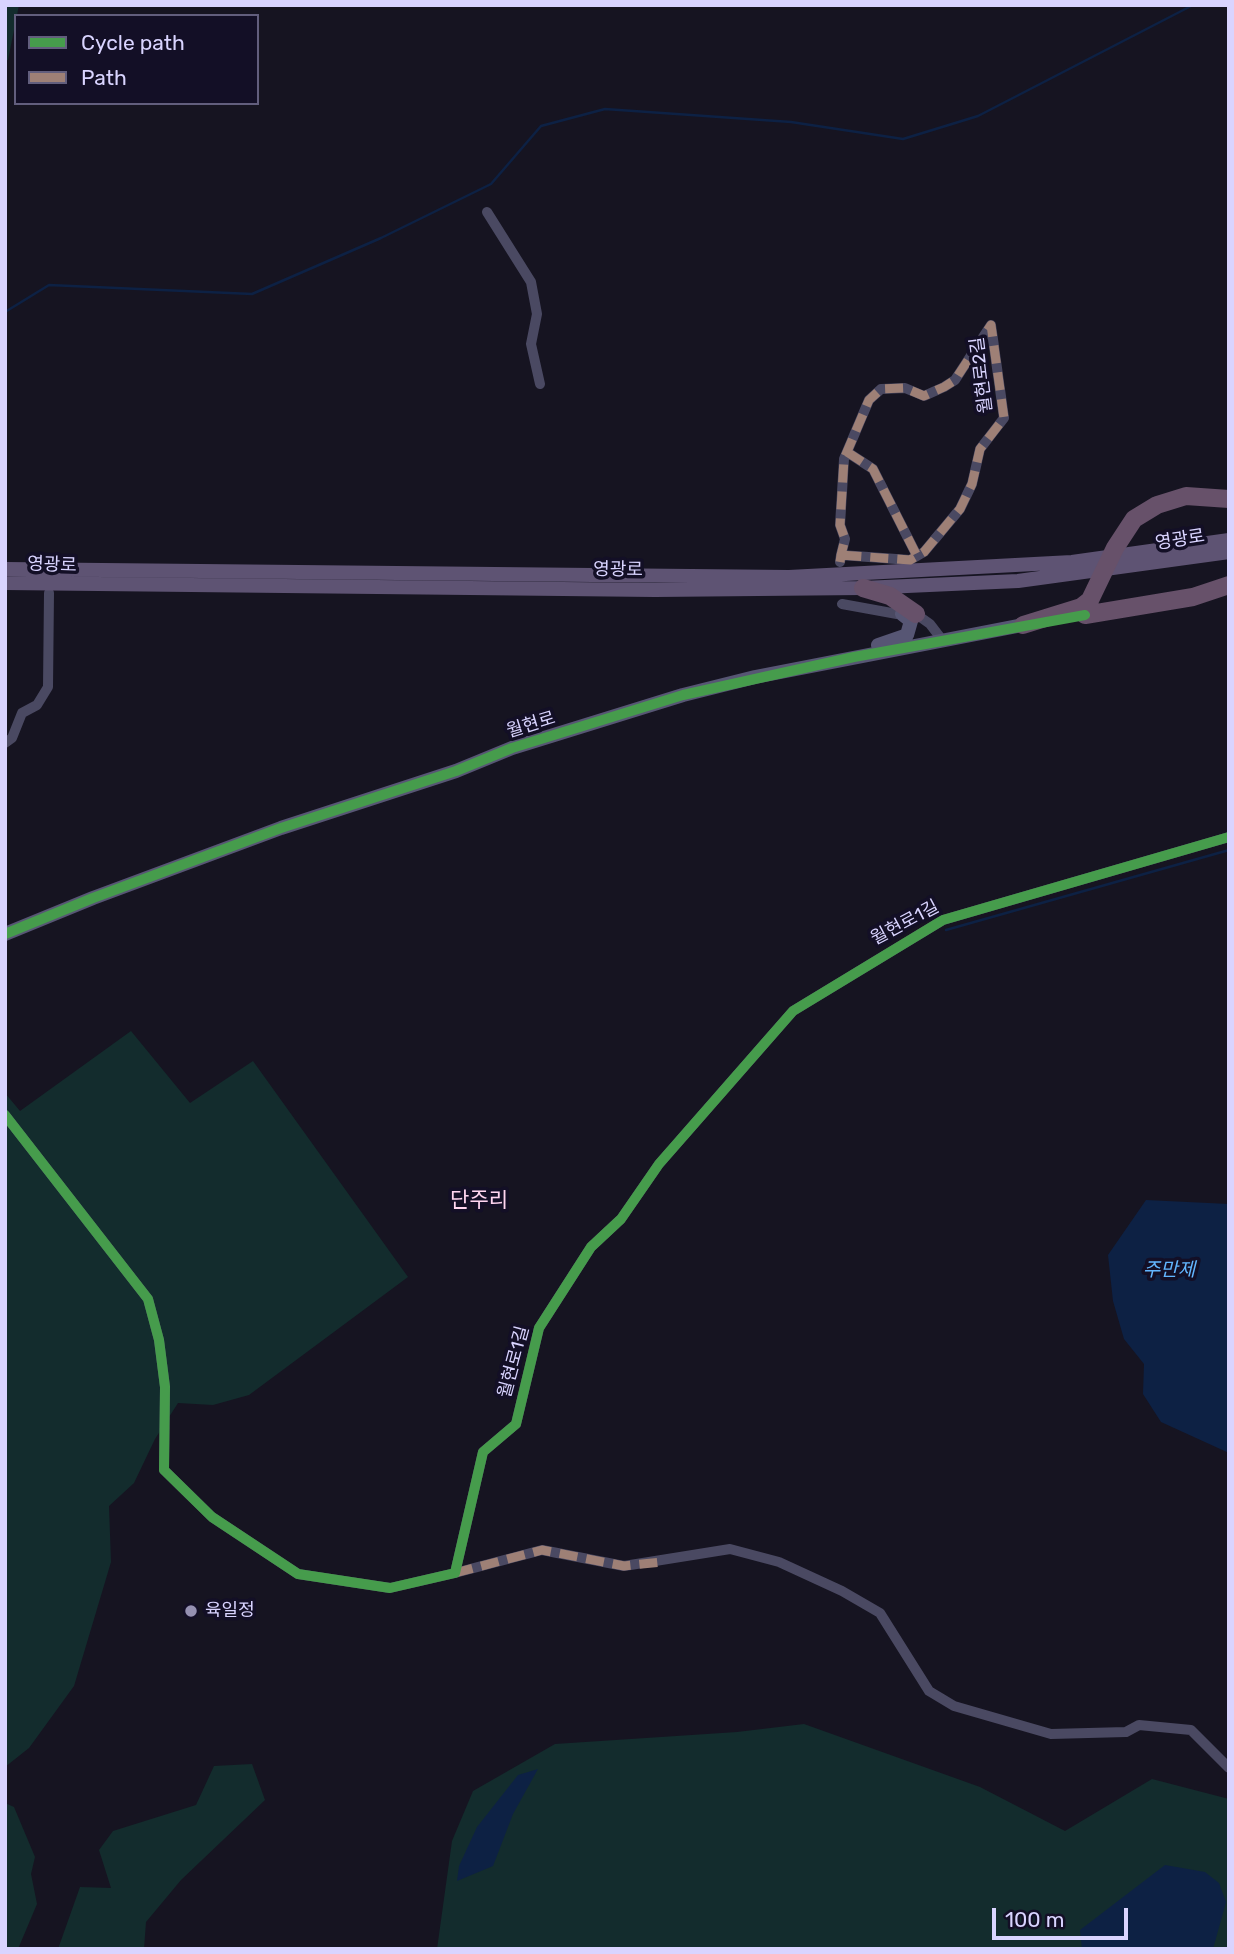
<!DOCTYPE html>
<meta charset="utf-8">
<style>
body{margin:0}
#map{position:relative;width:1234px;height:1954px;overflow:hidden;background:#161421;font-family:Rubik,sans-serif}
canvas{display:block}
.frame{position:absolute;inset:0;border:7px solid #d9d4ff;pointer-events:none}
.legend{position:absolute;left:14px;top:14px;width:245px;height:91px;box-sizing:border-box;background:#130f26;border:2px solid #625e7d;margin:0;padding:9px 12px;list-style:none;font-size:21px;color:#d9d4ff}
.legend li{display:flex;align-items:center;gap:14px;height:35px}
.legend b{width:35px;border:2px solid #625e7d}
.scale{position:absolute;left:992px;top:1908px;width:136px;height:32px;box-sizing:border-box;border:4px solid #d9d4ff;border-top:0;padding-left:9px;font-size:21px;line-height:24px;white-space:nowrap;color:#d9d4ff;-webkit-text-stroke:5px #130f26;paint-order:stroke}
</style>
<div id="map">
<canvas width="1234" height="1954"></canvas>
<div class="frame"></div>
<ul class="legend">
<li><b style="height:9px;background:#469c4c"></b>Cycle path</li>
<li><b style="height:9px;background:#9e8076"></b>Path</li>
</ul>
<div class="scale">100 m</div>
</div>
<script>
const ctx = document.querySelector('canvas').getContext('2d');
ctx.lineJoin = 'round';
function fillPath(path, color) { ctx.fillStyle = color; ctx.fill(path, 'evenodd'); }
const poly = rows => new Path2D(rows.map(r => 'M' + r).join(''));
function strokePath(path, color, width, dash) { ctx.strokeStyle = color; ctx.lineWidth = width; ctx.lineCap = dash ? 'butt' : 'round'; ctx.setLineDash(dash || []); ctx.stroke(path); }
function label(font, color, halo, rows, align = 'center') {
  ctx.font = font + ' Rubik,"Noto Sans KR",sans-serif'; ctx.lineWidth = 7; ctx.setLineDash([]); ctx.textBaseline = 'middle'; ctx.strokeStyle = halo; ctx.fillStyle = color; for (const [text, x, y, turn = 0] of rows) {
    ctx.save(); ctx.translate(x, y); ctx.rotate((+turn || 0) * Math.PI / 180); ctx.textAlign = isNaN(turn) ? turn : align; if (halo) ctx.strokeText(text, 0, 0); ctx.fillText(text, 0, 0); ctx.restore();
  }
}
fillPath(poly([
 [5,5,19,5,8,60,5,61],
 [131,1031,190,1103,253,1061,408,1277,249,1395,213,1405,178,1403,155,1439,134,1483,109,1506,111,1562,74,1686,29,1748,5,1767,5,1093,20,1111],
 [804,1724,980,1787,1065,1831,1152,1779,1229,1799,1229,1949,437,1949,452,1841,473,1791,555,1744,737,1732],
 [252,1764,265,1800,181,1880,146,1922,144,1949,58,1949,80,1887,111,1888,99,1850,113,1831,196,1805,214,1766],
 [5,1803,14,1807,35,1857,31,1874,37,1904,18,1949,5,1949]
]), '#132c2d');
fillPath(poly([
 [1146,1200,1229,1204,1229,1453,1161,1422,1143,1394,1144,1364,1124,1339,1113,1301,1108,1255],
 [538,1769,513,1814,493,1866,457,1881,459,1866,477,1827,518,1775],
 [1165,1865,1205,1872,1219,1883,1226,1902,1213,1949,1082,1949,1080,1930]
]), '#0d2144');
strokePath(poly([
 [5,312,49,285,252,294,381,238,491,184,541,126,605,109,791,122,903,139,978,116,1193,5],
 [946,930,1229,850]
]), '#0d2144', 2.5);
strokePath(poly([
 [487,212,531,282,537,314,531,344,540,384],
 [847,452,873,469,917,556],
 [840,562,841,555,845,539,840,525,844,459,869,400,881,389,905,388,924,396,944,387,955,380,991,325,1004,418,980,449,972,484,960,509,924,552,910,560,841,555],
 [842,604,897,614,916,614,930,624,943,641],
 [5,743,12,738,22,713,37,705,48,687,49,593],
 [5,1115,148,1299,159,1340,165,1387,164,1470,212,1517,298,1574,390,1588,455,1573,483,1452,516,1424,539,1328,591,1247,621,1219,659,1164,793,1011,943,920,1229,837],
 [455,1573,542,1550,624,1566,730,1549,779,1562,842,1591,880,1613,929,1691,954,1706,1051,1734,1126,1732,1139,1725,1191,1730,1229,1768]
]), '#4a4962', 10);
strokePath(poly([
 [878,645,907,635,911,621,902,614],
 [5,934,93,898,281,828,456,771,512,748,683,695,755,677,1033,623]
]), '#575674', 14);
strokePath(poly([
 [5,569,789,577,1072,562,1229,540],
 [5,583,655,590,863,588,1018,581,1229,552]
]), '#5e5373', 14);
strokePath(poly([
 [863,588,890,596,916,614],
 [1085,615,1193,597,1229,585],
 [1023,625,1081,607,1090,600,1115,548,1134,519,1157,505,1186,496,1229,499]
]), '#67516a', 18);
strokePath(poly([
 [847,452,873,469,917,556],
 [840,562,841,555,845,539,840,525,844,459,869,400,881,389,905,388,924,396,944,387,955,380,991,325,1004,418,980,449,972,484,960,509,924,552,910,560,841,555],
 [455,1573,542,1550,624,1566,661,1562]
]), '#9e8076', 9, [18, 9]);
strokePath(poly([
 [5,934,93,898,281,828,456,771,512,748,683,695,854,657,1085,615],
 [5,1115,148,1299,159,1340,165,1387,164,1470,212,1517,298,1574,390,1588,455,1573,483,1452,516,1424,539,1328,591,1247,621,1219,659,1164,793,1011,943,920,1229,837]
]), '#469c4c', 10);
for (const [x, y, r, color] of [
 [191,1611,7,"#9591b1"]
]) { const dot = new Path2D(); dot.arc(x, y, r, 0, 2 * Math.PI); ctx.fillStyle = color; ctx.fill(dot); strokePath(dot, '#130f26', 2.5); }
label('18px', '#d9d4ff', '#130f26', [
 ["월현로2길",982,375,-97],
 ["영광로",1180,540,-9],
 ["영광로",52,565,2],
 ["영광로",618,570,1],
 ["월현로",531,725,-17],
 ["월현로1길",905,923,-28],
 ["월현로1길",514,1362,-75]
]);
label('18px', '#d9d4ff', '#130f26', [
 ["육일정",205,1611]
], 'left');
label('italic 19px', '#62b6ff', '#130f26', [
 ["주만제",1169,1271]
]);
label('21px', '#ffd6f0', '#130f26', [
 ["단주리",479,1201]
]);
</script>
